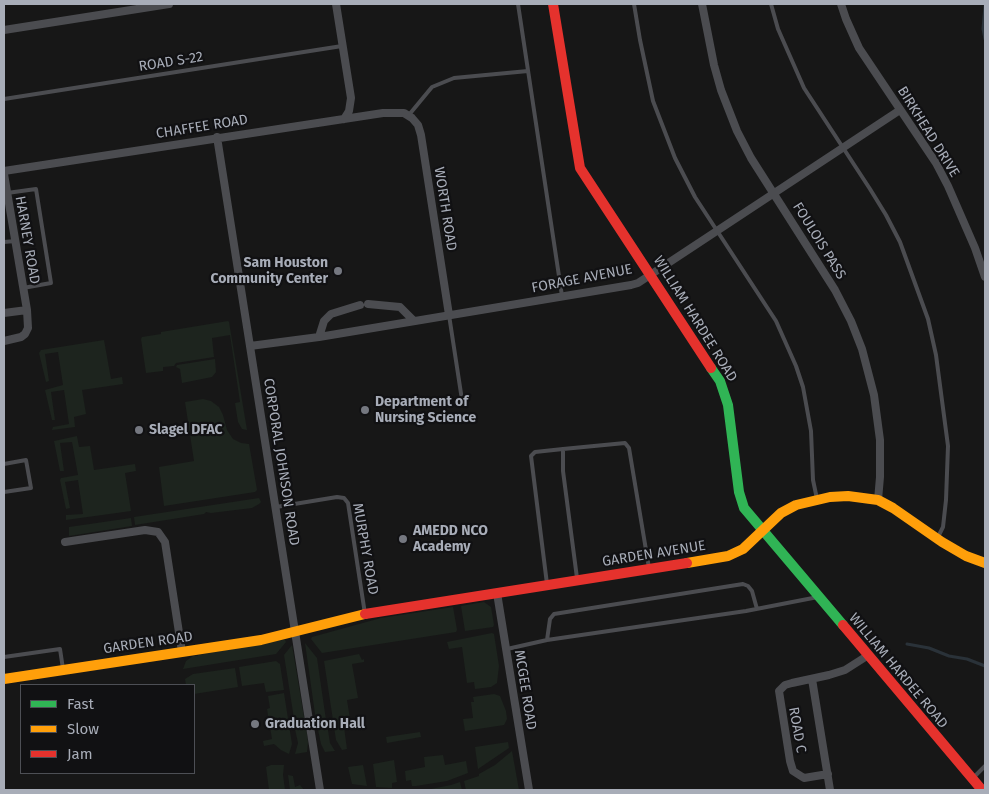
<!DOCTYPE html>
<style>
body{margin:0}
#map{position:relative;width:989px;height:794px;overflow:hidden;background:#171717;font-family:"Fira Sans",sans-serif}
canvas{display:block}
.frame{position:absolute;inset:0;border:5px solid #a8adb8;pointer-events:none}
.legend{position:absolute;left:20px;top:684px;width:175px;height:90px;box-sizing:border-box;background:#111113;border:1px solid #4d4f55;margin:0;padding:6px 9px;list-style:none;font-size:15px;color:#a8adb8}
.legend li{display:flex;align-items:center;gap:10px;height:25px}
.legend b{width:25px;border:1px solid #4d4f55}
</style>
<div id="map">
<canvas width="989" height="794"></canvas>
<div class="frame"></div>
<ul class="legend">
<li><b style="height:6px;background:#30b455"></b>Fast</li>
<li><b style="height:6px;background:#ff9f0a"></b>Slow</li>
<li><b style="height:6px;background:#e5322d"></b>Jam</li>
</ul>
</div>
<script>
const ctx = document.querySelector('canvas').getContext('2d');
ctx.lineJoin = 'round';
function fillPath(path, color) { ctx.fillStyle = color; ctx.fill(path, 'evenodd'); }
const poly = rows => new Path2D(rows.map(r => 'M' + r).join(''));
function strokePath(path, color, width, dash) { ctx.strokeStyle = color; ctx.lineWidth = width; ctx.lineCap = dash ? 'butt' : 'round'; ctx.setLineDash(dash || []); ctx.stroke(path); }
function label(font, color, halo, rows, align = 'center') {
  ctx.font = font + ' "Fira Sans",sans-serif'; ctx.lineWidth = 4.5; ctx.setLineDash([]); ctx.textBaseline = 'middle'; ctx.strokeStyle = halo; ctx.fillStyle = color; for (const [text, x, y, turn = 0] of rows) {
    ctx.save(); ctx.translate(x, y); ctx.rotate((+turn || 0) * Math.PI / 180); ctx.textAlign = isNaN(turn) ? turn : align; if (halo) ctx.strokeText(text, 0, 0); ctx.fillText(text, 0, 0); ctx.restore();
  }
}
fillPath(poly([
 [228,321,229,322,247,430,242,429,238,422,235,403,240,402,230,335,212,338,214,357,176,363,174,366,163,367,163,371,146,373,141,339,142,337,161,334,161,332],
 [104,340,111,379,122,377,123,384,82,390,86,414,74,417,75,427,52,430,53,427,69,424,64,390,51,392,55,420,52,420,45,390,63,385,58,352,45,354,49,381,46,382,39,353,41,350],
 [215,359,216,372,212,377,182,383,180,369,176,367,177,365],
 [203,399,211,401,219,407,223,415,227,430,233,439,241,443,249,444,257,490,255,492,164,506,159,467,194,461,185,402],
 [77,436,79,447,90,446,94,470,135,464,136,471,125,473,131,511,66,520,66,515,83,514,78,480,65,482,70,508,66,509,60,480,61,478,78,475,72,442,60,443,64,471,60,471,54,441],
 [259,498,261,502,259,504,252,508,211,513,206,512,204,514,135,525,134,517],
 [131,518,132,526,69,536,69,527],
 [484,602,491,607,494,625,493,627,465,631,461,606],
 [453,607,457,630,456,632,322,653,311,639,312,637,381,618],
 [492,633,494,634,499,666,497,683,491,687,475,689,474,682,467,683,462,647,449,649,447,642],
 [282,640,285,640,286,642,276,654,183,669,186,661,193,656,198,656,198,655],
 [305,643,317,658,326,720,316,721],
 [292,645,305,723,295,725,284,655],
 [359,654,362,660,364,659,364,662,352,664,358,698,347,700,350,719,343,720,347,749,342,750,336,740,324,661],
 [276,661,280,664,284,690,266,692,264,683,242,686,239,667],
 [235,668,238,687,194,694,194,685,186,685,185,679,193,674],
 [284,693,292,744,289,754,281,750,274,744,264,746,263,741,272,739,267,709,270,708,268,696],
 [494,694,500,696,506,711,507,719,504,725,465,731,463,719,473,718,471,702,474,702,473,697],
 [327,724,330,743,335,751,325,752,321,744,317,725],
 [306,727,308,742,307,752,295,754,298,743,295,729],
 [420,732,421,737,387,743,386,737],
 [508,742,509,748,478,769,475,747],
 [512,751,519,790,466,790,464,781,479,776,479,774,495,765],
 [443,755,445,765,466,761,468,773,447,781,416,786,412,786,411,780,406,781,405,771,425,767,424,757],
 [394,760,397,782,392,783,392,788,376,787,373,764],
 [271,765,284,765,283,775,285,790,269,790,266,767],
 [363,765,367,786,352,784,348,767],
 [288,775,293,776,295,787,300,785,304,790,290,790],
 [460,782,462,790,426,790,451,785]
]), '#1d241e');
strokePath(poly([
 [985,6,983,29,985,39],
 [907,644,929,648,949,656,967,659,985,666]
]), '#2a3239', 3);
strokePath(poly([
 [518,4,562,296],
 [634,4,640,40,653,101,675,158,695,197,776,321,796,366,803,387,811,431,813,480,817,499],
 [771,4,778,29,804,88,870,189,886,215,900,242,928,319,936,355,948,446,946,500,943,527,938,537],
 [4,99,342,46],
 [408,116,432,87,454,78,528,71],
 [7,193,36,189,51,283,23,288],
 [4,242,15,241],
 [449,315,462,400],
 [4,464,26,460,31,488,4,492],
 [276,507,337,497,344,498,348,503,365,614],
 [577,578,563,471,563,449,625,443,629,448,649,568],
 [547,584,531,456,535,452,563,449],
 [547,640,550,619,554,614,743,584,748,586,752,591,757,609],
 [507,649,547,640,746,611,818,597],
 [4,657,60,649,63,669],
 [974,777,985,766]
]), '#4b4c50', 4);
strokePath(poly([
 [336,4,351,98,349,111,344,119],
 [702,4,714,65,721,90,737,131,751,158,835,290,851,321,862,349,874,395,880,440,880,477,878,500],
 [841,4,846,19,859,48,936,163,948,186,975,248,985,277],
 [4,30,169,4],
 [217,137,320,790],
 [4,171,383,113,404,113,412,118,418,125,421,135,449,315],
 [4,174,27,310,28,328,25,334,21,337,4,341],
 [368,304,400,307,414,321],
 [4,313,27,310],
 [319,337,324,321,331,314,360,305],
 [250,346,319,337,631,285,638,283,900,110],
 [65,542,145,530,158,532,165,542,182,652],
 [497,593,529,790],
 [812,679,830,790],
 [828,774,804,778,793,771,790,761,779,691,785,685,792,683,829,675,845,670,867,656]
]), '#4b4c50', 8);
strokePath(poly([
 [711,368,720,381,728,405,739,492,744,508,843,625]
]), '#30b455', 10);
strokePath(poly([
 [687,563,728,556,743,549,781,513,796,505,830,497,848,496,878,500,893,508,942,542,966,556,985,563],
 [4,679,261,640,365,614]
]), '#ff9f0a', 10);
strokePath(poly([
 [553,4,580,168,711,368],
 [365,614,687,563],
 [843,625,982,790]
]), '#e5322d', 10);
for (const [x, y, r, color] of [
 [338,271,5,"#757880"],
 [365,410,5,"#757880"],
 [139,430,5,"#757880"],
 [403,539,5,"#757880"],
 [255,724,5,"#757880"]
]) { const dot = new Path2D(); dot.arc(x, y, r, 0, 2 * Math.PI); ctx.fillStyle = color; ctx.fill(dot); strokePath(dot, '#111113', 2); }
label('14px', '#a8adb8', '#111113', [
 ["ROAD S-22",171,62,-9],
 ["CHAFFEE ROAD",202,127,-9],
 ["BIRKHEAD DRIVE",928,132,58],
 ["WORTH ROAD",445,209,81],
 ["HARNEY ROAD",27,240,80],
 ["FOULOIS PASS",819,241,58],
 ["FORAGE AVENUE",582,279,-11],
 ["WILLIAM HARDEE ROAD",695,319,58],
 ["CORPORAL JOHNSON ROAD",281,462,81],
 ["MURPHY ROAD",365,549,80],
 ["GARDEN AVENUE",654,554,-9],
 ["GARDEN ROAD",148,643,-8],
 ["WILLIAM HARDEE ROAD",898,671,50],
 ["MCGEE ROAD",525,690,81],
 ["ROAD C",797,730,80]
]);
label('bold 14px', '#a8adb8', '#111113', [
 ["Sam Houston",328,263,"right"],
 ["Community Center",328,279,"right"],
 ["Department of",375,402],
 ["Nursing Science",375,418],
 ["Slagel DFAC",149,430],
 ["AMEDD NCO",413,531],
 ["Academy",413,547],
 ["Graduation Hall",265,724]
], 'left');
</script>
